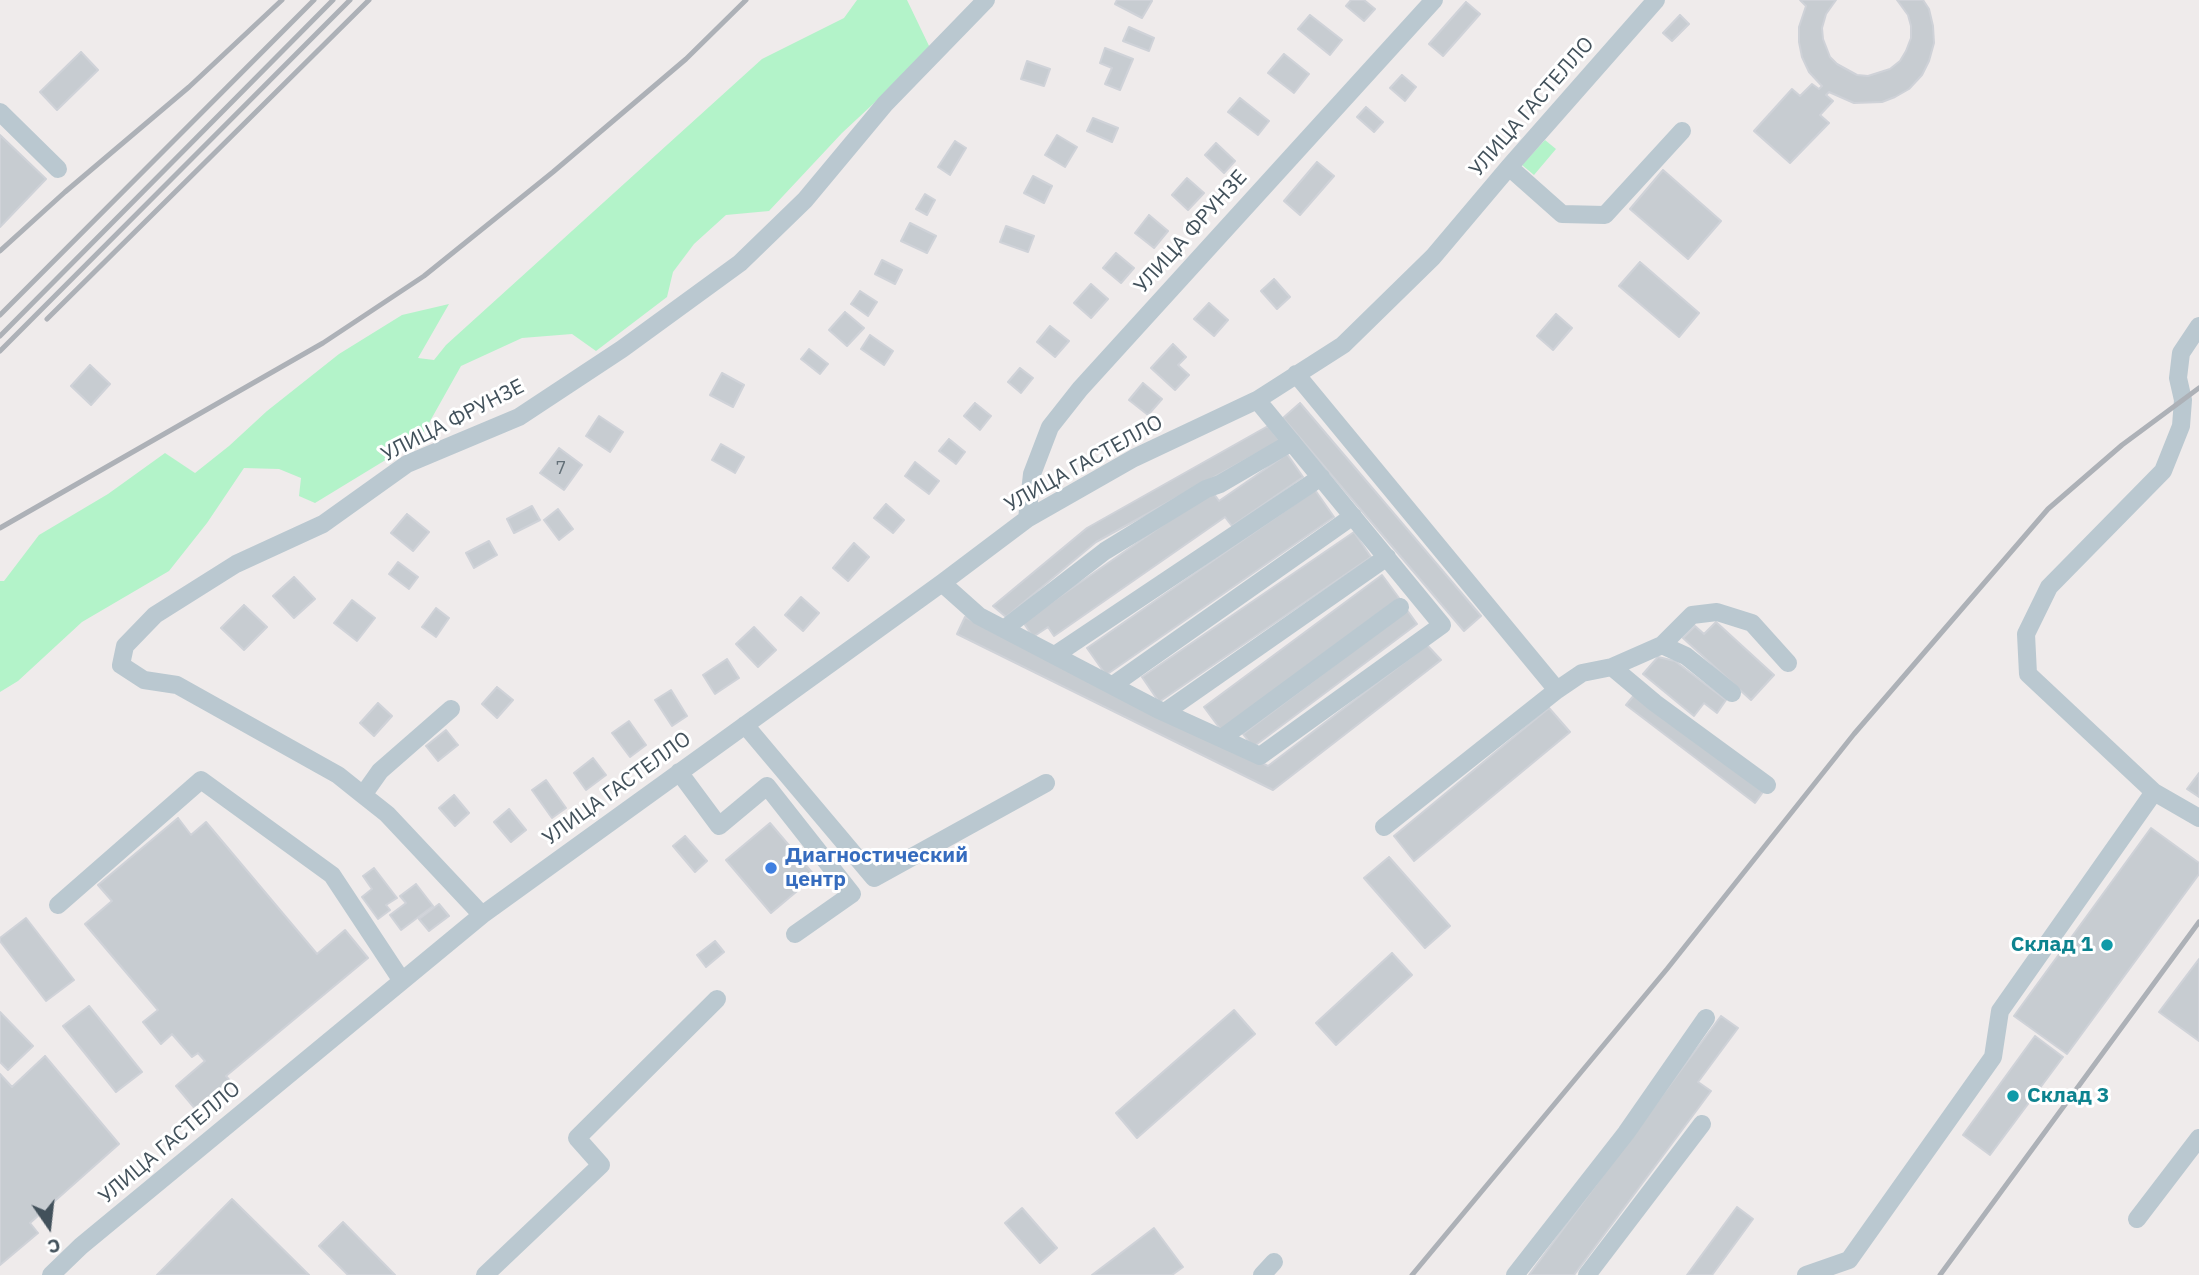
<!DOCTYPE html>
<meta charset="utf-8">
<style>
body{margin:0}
#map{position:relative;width:2199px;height:1275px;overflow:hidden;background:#efebeb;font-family:"IBM Plex Sans",sans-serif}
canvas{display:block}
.north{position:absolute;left:14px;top:1191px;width:70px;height:70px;-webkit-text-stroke:5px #fff;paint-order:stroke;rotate:166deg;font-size:19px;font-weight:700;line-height:28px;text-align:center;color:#42515b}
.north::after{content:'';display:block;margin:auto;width:24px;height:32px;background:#42515b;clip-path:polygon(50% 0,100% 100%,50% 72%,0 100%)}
</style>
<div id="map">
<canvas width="2199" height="1275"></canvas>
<div class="north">С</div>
</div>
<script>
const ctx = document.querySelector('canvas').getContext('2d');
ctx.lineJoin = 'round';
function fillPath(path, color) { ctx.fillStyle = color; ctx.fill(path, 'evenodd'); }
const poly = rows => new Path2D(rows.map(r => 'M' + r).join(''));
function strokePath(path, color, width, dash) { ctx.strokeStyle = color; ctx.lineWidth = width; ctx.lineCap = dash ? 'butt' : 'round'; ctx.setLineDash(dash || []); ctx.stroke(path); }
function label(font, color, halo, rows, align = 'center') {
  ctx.font = font + ' "IBM Plex Sans",sans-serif'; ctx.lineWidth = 6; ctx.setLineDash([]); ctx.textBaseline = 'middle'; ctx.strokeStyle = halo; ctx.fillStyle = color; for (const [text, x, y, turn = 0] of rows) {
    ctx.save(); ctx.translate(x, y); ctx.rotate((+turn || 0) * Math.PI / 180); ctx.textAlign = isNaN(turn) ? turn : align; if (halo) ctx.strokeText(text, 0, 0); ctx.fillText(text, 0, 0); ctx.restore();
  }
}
fillPath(poly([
 [857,0,907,0,931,50,842,133,769,211,726,215,694,244,673,272,667,297,596,351,572,334,522,338,461,366,420,439,315,503,299,496,301,478,279,469,244,468,207,523,169,571,82,622,18,681,0,692,0,581,4,581,39,535,108,494,165,453,195,473,229,446,267,411,339,354,402,315,449,304,418,358,434,360,446,345,762,59,844,18],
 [1545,140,1556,149,1534,175,1522,165]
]), '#b3f3c9');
const building = poly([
 [1117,0,1150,0,1152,1,1142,18,1115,4,1117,0],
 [1351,0,1364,0,1375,9,1364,21,1346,6,1351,0],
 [1800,0,1836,0,1826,14,1822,28,1823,39,1830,57,1837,64,1857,75,1868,76,1890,69,1900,61,1906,51,1911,38,1911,26,1908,15,1897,0,1923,0,1929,9,1933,26,1934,43,1929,61,1922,75,1909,89,1895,97,1882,102,1854,103,1829,92,1826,95,1833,101,1820,115,1829,123,1790,163,1754,131,1792,89,1800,96,1812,84,1819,89,1822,86,1809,72,1802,57,1799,42,1799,27,1806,6,1800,0],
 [1466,2,1480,14,1443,56,1429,44,1466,2],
 [1310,15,1342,40,1330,55,1298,29,1310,15],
 [1680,15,1689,24,1672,41,1663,33,1680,15],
 [1129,27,1154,38,1149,51,1123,41,1129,27],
 [1105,48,1133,59,1120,90,1105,84,1112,68,1100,63,1105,48],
 [81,52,98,70,57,110,40,92,81,52],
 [1284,54,1309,74,1294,93,1268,73,1284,54],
 [1027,61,1050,69,1044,86,1021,79,1027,61],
 [1402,75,1416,87,1405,101,1390,88,1402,75],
 [1240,98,1269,121,1258,135,1228,112,1240,98],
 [1366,107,1383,122,1374,132,1357,117,1366,107],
 [1093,118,1118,128,1112,142,1087,131,1093,118],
 [0,135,46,179,0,227,0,135],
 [1057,135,1077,147,1065,167,1045,155,1057,135],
 [955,141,966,148,950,175,938,167,955,141],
 [1216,143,1235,161,1224,173,1205,155,1216,143],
 [1317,162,1334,176,1300,215,1284,201,1317,162],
 [1663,170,1721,221,1688,259,1630,209,1663,170],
 [1033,176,1052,186,1044,203,1024,193,1033,176],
 [1187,178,1204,193,1188,210,1172,195,1187,178],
 [925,194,935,200,927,215,916,209,925,194],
 [1149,215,1168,231,1154,248,1135,233,1149,215],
 [910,223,936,236,927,253,901,241,910,223],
 [1006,226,1034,236,1028,252,1000,242,1006,226],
 [1116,253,1134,268,1121,283,1103,268,1116,253],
 [882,260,902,270,895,284,875,274,882,260],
 [1640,262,1699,313,1679,337,1619,286,1640,262],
 [1274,279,1290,297,1277,309,1261,291,1274,279],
 [1091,284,1108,299,1091,318,1074,303,1091,284],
 [860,291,877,302,868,316,851,304,860,291],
 [1209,303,1228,320,1214,336,1194,319,1209,303],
 [845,312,864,328,847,346,829,330,845,312],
 [1556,314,1572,328,1553,350,1537,336,1556,314],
 [1050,326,1069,341,1055,357,1037,342,1050,326],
 [870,335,893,351,884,365,861,349,870,335],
 [1173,344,1186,357,1178,365,1189,375,1175,390,1151,368,1173,344],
 [809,349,828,364,820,374,801,359,809,349],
 [90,365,110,384,91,405,71,386,90,365],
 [1020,368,1033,378,1021,393,1008,382,1020,368],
 [722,373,744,385,733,407,710,395,722,373],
 [1143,383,1162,399,1148,415,1129,400,1143,383],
 [975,403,991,416,980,430,964,416,975,403],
 [1300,403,1481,616,1464,631,1283,418,1300,403],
 [599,416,623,432,610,452,586,436,599,416],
 [1268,426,1280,441,1096,542,1006,617,993,606,1087,528,1268,426],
 [949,439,965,452,956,464,939,451,949,439],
 [721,444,744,457,735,473,712,460,721,444],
 [559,448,582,465,564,490,540,473,559,448],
 [1287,454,1303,477,1232,526,1225,517,1054,636,1048,627,1033,637,1023,622,1212,491,1219,501,1287,454],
 [915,462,939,481,929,494,905,476,915,462],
 [1315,490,1334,517,1106,675,1087,648,1315,490],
 [886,504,904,520,893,533,874,518,886,504],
 [532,506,540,520,514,533,507,519,532,506],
 [558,509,573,529,559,540,544,520,558,509],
 [407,514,429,532,413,551,391,533,407,514],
 [1354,532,1371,557,1159,702,1142,677,1354,532],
 [489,541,497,555,474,568,466,553,489,541],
 [854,543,869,557,848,581,833,568,854,543],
 [398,562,418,577,409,589,389,574,398,562],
 [1382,575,1399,598,1221,730,1204,707,1382,575],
 [294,577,315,599,294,618,273,596,294,577],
 [801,597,819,613,803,631,785,615,801,597],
 [352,600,375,618,357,641,334,623,352,600],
 [244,605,267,627,244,650,221,628,244,605],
 [436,608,449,618,436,637,422,627,436,608],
 [1407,610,1417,624,1253,747,1243,734,1407,610],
 [965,617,1268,766,1427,645,1441,660,1273,790,957,634,965,617],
 [1716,622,1774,675,1751,700,1683,638,1695,626,1704,634,1716,622],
 [754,627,776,650,758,667,736,644,754,627],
 [1658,657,1675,661,1726,700,1717,713,1704,703,1694,716,1643,674,1658,657],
 [727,659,739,678,715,694,703,675,727,659],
 [497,687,513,700,497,718,482,704,497,687],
 [671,690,687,716,672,726,655,700,671,690],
 [1635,694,1763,792,1755,803,1626,705,1635,694],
 [378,703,392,716,374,736,360,723,378,703],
 [1549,708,1570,732,1414,861,1394,836,1549,708],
 [629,721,646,745,630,757,612,733,629,721],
 [446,730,458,745,438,761,426,746,446,730],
 [593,758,606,775,586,790,574,773,593,758],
 [2199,773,2199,797,2187,789,2199,773],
 [546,780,566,808,552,818,532,790,546,780],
 [454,795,469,813,455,826,439,808,454,795],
 [509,809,526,830,511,842,494,822,509,809],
 [178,818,191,835,206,822,317,954,345,930,368,958,226,1076,231,1082,197,1111,176,1086,205,1061,198,1053,192,1057,172,1034,161,1044,143,1022,158,1010,85,924,112,901,98,885,178,818],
 [770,823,815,876,771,913,726,860,770,823],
 [2151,828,2199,863,2199,874,2067,1054,2014,1016,2151,828],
 [685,836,707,861,695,872,673,846,685,836],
 [1389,857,1450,926,1425,948,1364,878,1389,857],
 [374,868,397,898,386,905,390,910,378,919,362,897,372,889,363,876,374,868],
 [416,884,433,906,401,930,390,915,406,903,400,896,416,884],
 [439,904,449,916,429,931,419,919,439,904],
 [26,918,74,980,46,1001,0,941,0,938,26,918],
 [715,941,724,952,706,967,697,955,715,941],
 [1392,953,1412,975,1336,1045,1316,1023,1392,953],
 [2199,959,2199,1041,2159,1012,2199,959],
 [89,1006,142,1072,116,1092,63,1026,89,1006],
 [1234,1010,1255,1034,1137,1138,1116,1113,1234,1010],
 [0,1012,33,1046,8,1070,0,1062,0,1012],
 [1721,1016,1738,1028,1698,1082,1711,1091,1574,1275,1529,1275,1721,1016],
 [2035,1036,2063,1057,1990,1155,1963,1135,2035,1036],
 [45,1056,119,1144,30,1223,38,1233,0,1265,0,1074,12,1087,45,1056],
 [232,1199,309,1275,157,1275,232,1199],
 [1737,1207,1753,1219,1712,1275,1687,1275,1737,1207],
 [1022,1208,1057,1248,1040,1263,1005,1223,1022,1208],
 [343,1222,395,1275,348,1275,319,1246,343,1222],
 [1154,1228,1183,1267,1172,1275,1092,1275,1154,1228]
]);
fillPath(building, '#c7ccd1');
strokePath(building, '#cfd2d8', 2);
strokePath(poly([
 [0,112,58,169],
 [1509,167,1562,214,1605,215,1682,131],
 [1296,374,1557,690,1384,827],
 [1027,519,1032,474,1050,427,1080,389,1434,0],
 [942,583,979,616,1157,709,1260,756,1442,625,1257,400],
 [1004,629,1105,551,1206,489,1220,484,1292,442],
 [1662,645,1692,615,1717,612,1752,623,1788,663],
 [1055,655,1321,477],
 [1612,667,1662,645,1686,656,1732,693],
 [1113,685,1353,516],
 [1557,690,1582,673,1612,667,1655,703,1767,785],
 [451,709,380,771,363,795,338,775,177,685,144,680,121,665,125,646,155,615,236,564,323,524,407,464,519,417,622,349,740,263,805,200,885,104,986,0],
 [1165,712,1387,557],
 [745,725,874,878,1046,783],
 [1222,738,1400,607],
 [679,772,719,826,767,786,852,894,795,934],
 [2154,792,2028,674,2026,634,2049,587,2163,471,2181,426,2183,400,2178,378,2181,353,2199,326],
 [363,795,387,814,482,915],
 [58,905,201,780,332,875,402,981],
 [2137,1219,2199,1138],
 [51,1275,81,1246,482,915,942,583,1027,519,1134,458,1257,400,1343,345,1433,257,1509,167,1656,0],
 [485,1275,601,1165,577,1138,717,999],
 [1262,1275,1274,1262],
 [1515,1275,1626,1133,1706,1018],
 [1587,1275,1702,1124],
 [1806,1275,1849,1260,1993,1057,2000,1011,2154,792,2199,818]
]), '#bac8d0', 18);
strokePath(poly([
 [0,251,65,192,189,87,282,0],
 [0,315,314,0],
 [47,319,369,0],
 [0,336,333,0],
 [0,351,350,0],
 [0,528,323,343,424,276,553,172,686,59,746,0],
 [1412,1275,1667,969,1854,734,2048,509,2122,445,2199,388],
 [1940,1275,2199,922]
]), '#adb1b7', 5);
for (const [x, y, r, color] of [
 [771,868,7,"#3f7fe0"],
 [2107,945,7,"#0f9aa8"],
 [2013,1096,7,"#0f9aa8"]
]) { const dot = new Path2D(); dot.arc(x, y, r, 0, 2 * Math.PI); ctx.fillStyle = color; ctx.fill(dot); strokePath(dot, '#fff', 2.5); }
label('18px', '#637078', null, [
 ["7",561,469]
]);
label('21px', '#42515b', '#fff', [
 ["УЛИЦА ГАСТЕЛЛО",1532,107,-49],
 ["УЛИЦА ФРУНЗЕ",1191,232,-48],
 ["УЛИЦА ФРУНЗЕ",453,421,-27],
 ["УЛИЦА ГАСТЕЛЛО",1084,464,-29],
 ["УЛИЦА ГАСТЕЛЛО",617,789,-36],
 ["УЛИЦА ГАСТЕЛЛО",170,1143,-40]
]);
label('bold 21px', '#366cbe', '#fff', [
 ["Диагностический",785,856],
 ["центр",785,880]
], 'left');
label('bold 21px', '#0d838f', '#fff', [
 ["Склад 1",2093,945],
 ["Склад 3",2027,1096,"left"]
], 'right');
</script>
